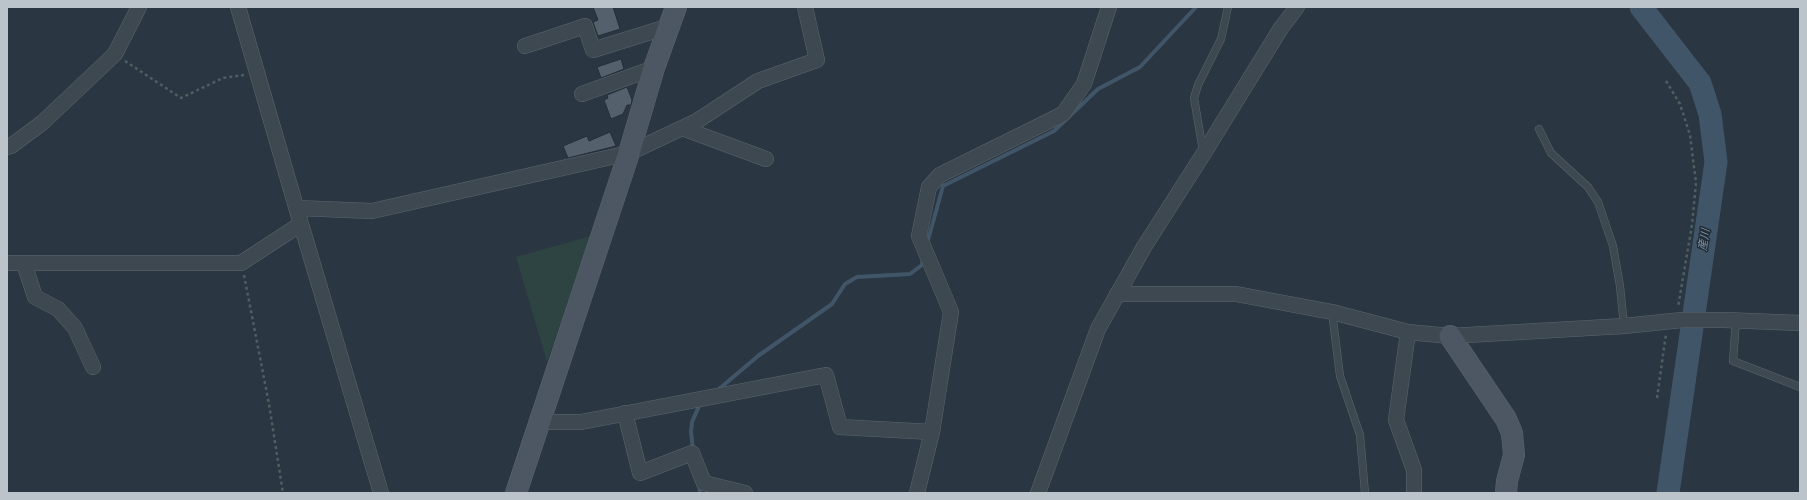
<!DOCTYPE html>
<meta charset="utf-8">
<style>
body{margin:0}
#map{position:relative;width:1807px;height:500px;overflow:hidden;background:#2a3641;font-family:"Nunito Sans",sans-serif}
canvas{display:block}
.frame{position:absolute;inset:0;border:8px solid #bbc3cb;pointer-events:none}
</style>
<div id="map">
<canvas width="1807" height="500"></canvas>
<div class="frame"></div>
</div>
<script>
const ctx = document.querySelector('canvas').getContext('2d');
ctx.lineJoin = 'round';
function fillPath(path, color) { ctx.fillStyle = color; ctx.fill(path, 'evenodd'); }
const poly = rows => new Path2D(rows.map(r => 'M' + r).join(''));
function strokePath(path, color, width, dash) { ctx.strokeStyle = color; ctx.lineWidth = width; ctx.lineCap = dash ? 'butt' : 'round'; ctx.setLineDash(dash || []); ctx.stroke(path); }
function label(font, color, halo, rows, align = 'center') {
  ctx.font = font + ' "Nunito Sans","Noto Sans JP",sans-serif'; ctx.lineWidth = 3; ctx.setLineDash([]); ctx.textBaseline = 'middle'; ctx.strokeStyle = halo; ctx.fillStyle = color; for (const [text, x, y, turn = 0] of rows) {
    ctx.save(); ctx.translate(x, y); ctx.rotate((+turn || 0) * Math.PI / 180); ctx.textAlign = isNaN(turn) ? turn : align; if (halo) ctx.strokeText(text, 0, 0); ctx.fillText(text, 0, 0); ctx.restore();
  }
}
fillPath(poly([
 [591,236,547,362,516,257]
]), '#2d4443');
strokePath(poly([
 [927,244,943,186,1054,131,1098,89,1140,67,1196,7],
 [719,389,758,356,832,304,845,284,857,277,910,274,922,265,923,258],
 [693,449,691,432,692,422,699,406],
 [699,484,700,493]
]), '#415568', 4);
strokePath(poly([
 [1641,7,1700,83,1710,114,1716,162,1668,493]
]), '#415568', 23);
const building = poly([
 [593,7,613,7,620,29,598,36,593,22,598,20,593,7],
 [621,59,624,69,601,78,597,67,621,59],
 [627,87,632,100,631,105,627,105,623,114,611,119,604,100,608,98,607,95,627,87],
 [610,132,616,146,568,158,563,146,587,136,589,141,610,132]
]);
fillPath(building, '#54616c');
strokePath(building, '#252f39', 1);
const lane = poly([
 [1539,129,1551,153,1588,187,1598,202,1613,246,1620,286,1624,326],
 [1203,151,1194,98,1198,85,1221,39,1228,7],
 [1332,312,1340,376,1360,435,1365,493],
 [1736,320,1733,361,1800,387]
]);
const street = poly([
 [238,7,301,224,381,493],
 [525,46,585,26,593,50,670,26],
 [582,94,654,68],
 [682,128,766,159],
 [7,147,11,146,42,123,115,54,139,7],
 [297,208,372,211,629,153,697,121,758,81,817,60,805,7],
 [7,263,241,263,301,224],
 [24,263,35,297,58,309,75,328,93,367],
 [1117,294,1236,294,1332,312,1408,332,1450,336,1624,326,1682,320,1724,320,1800,323],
 [1408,332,1396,420,1414,470,1414,493],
 [625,413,640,473,692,453,704,483,745,493],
 [540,422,581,422,826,375,840,427,932,432],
 [917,493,932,432,951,312,919,236,929,187,940,175,1063,114,1084,84,1109,7],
 [1038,493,1098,329,1144,247,1204,153,1281,28,1297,7]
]);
const secondary = poly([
 [1450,336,1506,419,1512,433,1514,455,1507,481,1506,493],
 [516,493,629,153,654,68,676,7]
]);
strokePath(lane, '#5c666f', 8);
strokePath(street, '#5c666f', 16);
strokePath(secondary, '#5c666f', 22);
strokePath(poly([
 [125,61,181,98,223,78,244,75],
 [1666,81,1680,104,1690,135,1696,183,1692,225,1678,307],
 [244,275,269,404,283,493],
 [1657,398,1666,334]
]), '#4c6061', 2.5, [3, 3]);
strokePath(lane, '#3e4851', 7);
strokePath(street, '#3e4851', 15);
strokePath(secondary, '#4d5764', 21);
label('italic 11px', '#7f96aa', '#232d37', [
 ["産川",1705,240,-82]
]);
</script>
